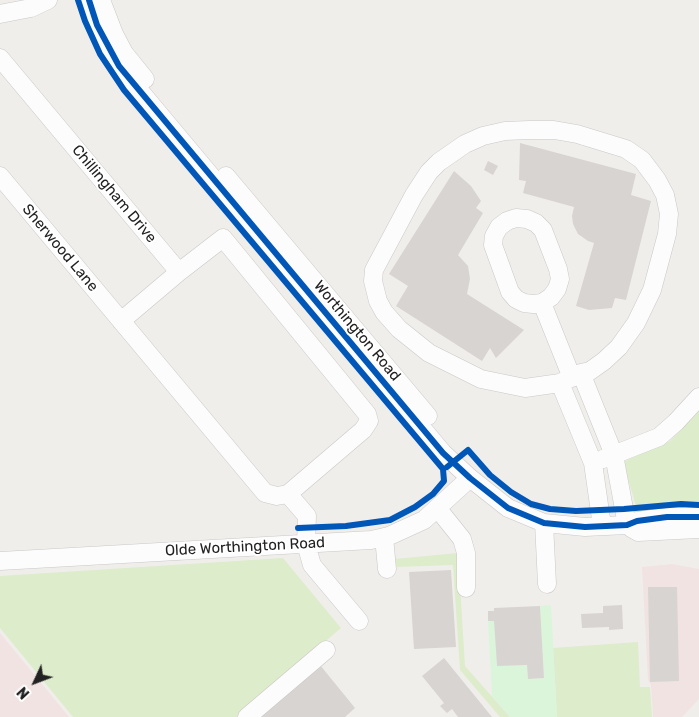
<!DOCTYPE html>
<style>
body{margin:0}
#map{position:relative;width:699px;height:717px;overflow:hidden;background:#f0eeeb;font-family:Rubik,sans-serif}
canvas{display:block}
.north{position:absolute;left:10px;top:657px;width:50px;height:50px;-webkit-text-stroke:4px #fff;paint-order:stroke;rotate:227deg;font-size:14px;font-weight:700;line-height:20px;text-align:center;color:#222}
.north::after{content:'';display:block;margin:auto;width:18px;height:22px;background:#222;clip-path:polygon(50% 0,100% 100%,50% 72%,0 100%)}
</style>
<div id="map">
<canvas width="699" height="717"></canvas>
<div class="north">N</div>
</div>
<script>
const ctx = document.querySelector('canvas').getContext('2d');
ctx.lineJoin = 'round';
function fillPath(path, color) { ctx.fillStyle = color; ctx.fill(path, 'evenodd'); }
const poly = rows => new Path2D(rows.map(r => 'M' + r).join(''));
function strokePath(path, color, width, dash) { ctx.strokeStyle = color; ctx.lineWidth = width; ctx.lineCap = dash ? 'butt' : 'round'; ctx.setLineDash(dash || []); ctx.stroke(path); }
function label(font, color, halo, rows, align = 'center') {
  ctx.font = font + ' Rubik,sans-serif'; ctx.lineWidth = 4; ctx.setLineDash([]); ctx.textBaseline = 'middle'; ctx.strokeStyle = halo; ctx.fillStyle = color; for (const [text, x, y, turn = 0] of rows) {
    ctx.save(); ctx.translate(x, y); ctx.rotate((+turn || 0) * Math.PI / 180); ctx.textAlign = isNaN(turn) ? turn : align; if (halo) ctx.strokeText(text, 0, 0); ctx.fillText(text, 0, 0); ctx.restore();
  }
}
fillPath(poly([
 [672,564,699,569,699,699,682,717,653,717,651,685,648,680,642,567],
 [0,633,69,717,0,717]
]), '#f1e3e1');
fillPath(poly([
 [699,410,699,512,638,513,623,462,670,441],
 [458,553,465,666,510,717,500,717,460,670,453,565,397,567,394,559],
 [283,558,341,628,236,717,73,717,0,628,0,576],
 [638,642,640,687,650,687,652,717,557,717,553,648]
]), '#ddeccb');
fillPath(poly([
 [551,605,557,717,510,717,492,696,488,621,494,621,497,666,527,665,528,679,544,678,540,606]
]), '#daf5da');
fillPath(poly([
 [520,143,636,174,631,195,651,201,626,300,615,298,612,308,589,310,576,306,594,243,588,241,578,234,573,224,572,216,574,207,523,193,526,181,519,180],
 [488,161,498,166,493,175,484,170],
 [454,171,471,186,481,201,476,208,483,213,458,255,468,266,470,279,467,294,524,330,496,358,490,348,482,361,396,306,408,286,389,274],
 [451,570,456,647,414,649,409,572],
 [648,587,677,587,679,681,650,682],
 [622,605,623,629,609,630,609,627,582,628,581,614,603,613,603,606],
 [540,606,544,678,528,679,527,665,497,666,494,621,488,621,488,611,494,611,494,608],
 [444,658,492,717,458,717,452,709,447,713,440,706,444,703,422,676],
 [320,665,355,708,345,717,258,717]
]), '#d7d4d2');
const minor = poly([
 [89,0,97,25,119,66,443,453,470,478,508,508,544,523,585,527,627,525,637,521,667,517,699,517],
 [101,0,114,34,124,53,145,79],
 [0,14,31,8,48,0],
 [0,58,179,272,121,321],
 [529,130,554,130,577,134,626,149,642,160,657,180,665,195,669,214,667,234,652,290,636,323,619,347,604,361,590,371,581,373,560,383,525,388,481,379,429,353,399,329,384,312,378,301,373,281,374,270,414,195,429,172,439,162,465,144,483,136,505,131,529,130],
 [0,176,265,493,277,496,288,494,363,430,369,421,367,414,223,238,179,272],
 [226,176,428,416],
 [516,218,527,219,536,223,543,230,558,269,560,279,557,289,551,297,542,303,533,304,524,303,516,299,510,292,493,245,494,236,499,227,507,221,516,218],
 [542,303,572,378],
 [581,373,614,455,627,525],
 [560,383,593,463,602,526],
 [603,459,659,437,676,422,699,397],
 [288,494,307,516,306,544,312,565,359,621],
 [438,509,462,539,466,553,466,588],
 [544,523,547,584],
 [631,528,638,532,699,529],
 [384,537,387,569],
 [0,561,371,540,389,536,424,520,470,478],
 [247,717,326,650]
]);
strokePath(minor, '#c9c8c7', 19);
strokePath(minor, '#fdfcfc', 18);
strokePath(poly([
 [78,0,85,21,100,54,124,90,443,469,444,481,433,494,415,507,390,520,346,526,298,528],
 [89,0,97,25,119,66,443,453,470,478,508,508,544,523,585,527,627,525,637,521,667,517,699,517],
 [447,467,468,450,490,475,511,492,531,504,550,509,576,511,624,509,681,504,699,505]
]), '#0057b8', 6);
label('15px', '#222', '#fff', [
 ["Chillingham Drive",114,194,50],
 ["Sherwood Lane",60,248,50],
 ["Worthington Road",357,331,50],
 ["Olde Worthington Road",245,547,-3]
]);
</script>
